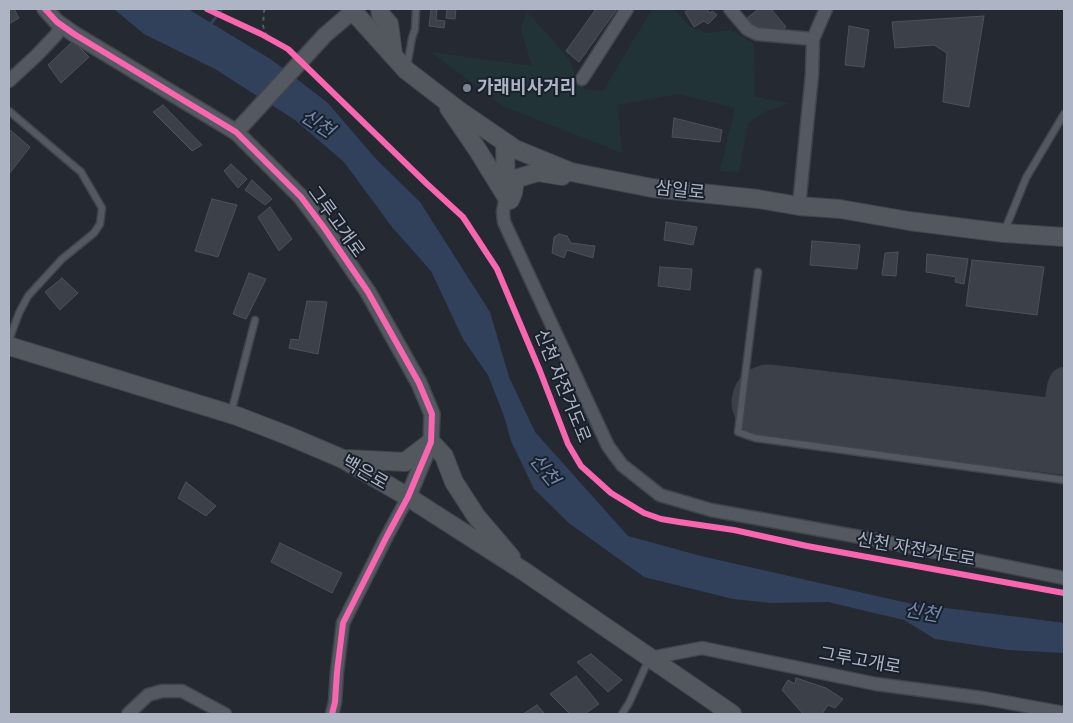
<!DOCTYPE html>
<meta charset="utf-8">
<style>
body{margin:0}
#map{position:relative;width:1073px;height:723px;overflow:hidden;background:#252932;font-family:Figtree,sans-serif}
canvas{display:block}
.frame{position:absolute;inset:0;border:10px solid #adb5c4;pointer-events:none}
</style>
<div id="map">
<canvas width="1073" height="723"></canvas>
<div class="frame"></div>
</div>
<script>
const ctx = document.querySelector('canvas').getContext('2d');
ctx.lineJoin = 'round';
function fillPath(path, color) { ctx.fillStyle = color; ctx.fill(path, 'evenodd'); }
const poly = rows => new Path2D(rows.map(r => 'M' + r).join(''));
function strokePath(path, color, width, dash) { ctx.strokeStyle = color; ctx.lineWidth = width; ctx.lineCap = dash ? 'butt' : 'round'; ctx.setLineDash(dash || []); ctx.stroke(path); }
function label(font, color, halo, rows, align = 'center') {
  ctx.font = font + ' Figtree,"Noto Sans KR",sans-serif'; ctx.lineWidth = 4; ctx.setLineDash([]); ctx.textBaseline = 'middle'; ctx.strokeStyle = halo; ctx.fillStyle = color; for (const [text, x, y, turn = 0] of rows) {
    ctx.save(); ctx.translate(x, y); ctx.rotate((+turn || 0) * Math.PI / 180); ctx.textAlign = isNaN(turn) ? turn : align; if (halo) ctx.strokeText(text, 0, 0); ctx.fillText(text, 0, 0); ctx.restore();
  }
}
fillPath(poly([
 [652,9,674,9,690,27,707,33,731,30,754,44,755,97,790,103,764,112,748,123,739,172,720,171,735,108,679,94,618,105,622,153,503,106,431,52,532,66,521,30,526,11,554,41,571,63,576,79,585,89,603,91]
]), '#223337');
fillPath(poly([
 [114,9,188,9,272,60,328,103,375,158,420,202,490,312,509,377,535,432,628,536,701,556,912,604,1019,617,1064,623,1064,653,1008,650,935,639,904,620,828,602,771,603,733,599,644,577,570,524,534,489,511,441,504,416,488,375,463,339,431,271,392,227,344,162,295,120,215,69,144,34]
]), '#32415b');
strokePath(poly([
 [210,25,222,9]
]), '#32415b', 3);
strokePath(poly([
 [1054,436,1062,387,1064,382]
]), '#3c4048', 30);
strokePath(poly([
 [769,402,1064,437]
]), '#3c4048', 75);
const building = poly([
 [9,9,14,9,19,18,9,24,9,9],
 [431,9,437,9,436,20,445,21,444,28,429,26,431,9],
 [447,9,456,9,455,19,446,18,447,9],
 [596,9,617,9,579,62,566,51,596,9],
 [690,9,709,9,707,11,711,13,712,11,717,15,708,24,704,21,694,27,685,12,690,9],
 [759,9,771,9,786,27,779,32,757,28,747,18,759,9],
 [984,16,969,107,943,102,947,53,934,45,895,48,892,22,984,16],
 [849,26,869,30,864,67,845,65,849,26],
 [73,41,89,57,61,83,48,65,73,41],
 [163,105,202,145,192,151,153,112,163,105],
 [674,118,722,130,720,142,672,137,674,118],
 [9,129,30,147,9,174,9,129],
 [231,164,247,179,238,188,224,171,231,164],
 [252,180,272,199,265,205,245,190,252,180],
 [212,199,237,205,218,257,195,251,212,199],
 [270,207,292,239,279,251,258,217,270,207],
 [666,222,697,227,693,245,664,240,666,222],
 [559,234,567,236,571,243,595,246,593,258,567,250,564,258,552,253,554,237,559,234],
 [812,241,860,245,857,269,810,265,812,241],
 [898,252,896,276,882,275,885,253,898,252],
 [927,254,968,259,964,284,955,282,956,277,926,272,927,254],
 [972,260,1044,267,1037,315,966,306,972,260],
 [660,267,692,269,690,290,658,286,660,267],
 [249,273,266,279,246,319,233,314,249,273],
 [62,278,78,293,60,310,45,292,62,278],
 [307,301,327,302,318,354,289,348,291,339,299,340,307,301],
 [186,482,216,506,206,516,178,498,186,482],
 [280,543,342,573,332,593,271,562,280,543],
 [591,654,622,680,608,692,577,662,591,654],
 [576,676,599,704,585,714,570,714,550,694,576,676],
 [796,678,826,688,843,699,835,708,828,705,822,714,803,714,782,690,788,680,795,684,796,678],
 [537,705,545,714,523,714,537,705]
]);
fillPath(building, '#3c4048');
strokePath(building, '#4c515a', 1);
const service = poly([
 [407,66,412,38,415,29,416,9],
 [9,111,81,172,102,208,100,224,94,233,62,259,28,296,19,313,9,340],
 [1004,232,1026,178,1064,114],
 [758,272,738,432,755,438,1064,480],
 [231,413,255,320],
 [622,714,629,703,649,659]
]);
const minor = poly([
 [730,9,747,29,757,34,813,39],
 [582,79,627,9],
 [9,81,37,55,56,35,61,25],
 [506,196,503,212,504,222,608,446,622,465,660,495,711,510,866,538,1064,578],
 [799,206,812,74,813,39,826,9],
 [650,658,702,648,876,684,983,698,1064,713],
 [128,714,148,695,162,691,182,691,225,714],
 [332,714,335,702,337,672,343,623,387,536,408,497]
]);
const tertiary = poly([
 [45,9,57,22,74,34,236,132,301,197,325,229,368,292,419,383,432,414,431,442,408,497],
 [236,132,325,35,353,11]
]);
const secondary = poly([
 [351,9,406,70,458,110,515,149,571,172,652,188,758,199,799,206,840,209,909,221,1004,233,1064,237],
 [380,9,381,15,389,24,393,54],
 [449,108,477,149,506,196],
 [505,142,506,195],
 [510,200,513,193,515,179,538,172,562,176],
 [9,346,237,416,289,436,343,459,408,497,525,572,732,714],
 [348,459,405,462,431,442,444,456,454,482,476,516,511,557]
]);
strokePath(service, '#41444b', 9);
strokePath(minor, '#41444b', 15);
strokePath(tertiary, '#41444b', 18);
strokePath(secondary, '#41444b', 20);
strokePath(poly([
 [265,9,264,11,263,26,267,37]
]), '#585c63', 2, [4, 4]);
strokePath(service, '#545860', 6);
strokePath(minor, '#545860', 12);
strokePath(tertiary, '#545860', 15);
strokePath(secondary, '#53575e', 18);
strokePath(poly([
 [45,9,57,22,74,34,236,132,301,197,325,229,368,292,419,383,432,414,431,442,408,497,387,536,343,623,337,672,335,702,332,714],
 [207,9,261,34,288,49,427,184,463,217,497,269,540,371,568,444,581,466,611,493,644,513,661,519,679,522,734,530,807,546,1064,593]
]), '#f766af', 6);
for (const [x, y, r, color] of [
 [467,88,5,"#7d8491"]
]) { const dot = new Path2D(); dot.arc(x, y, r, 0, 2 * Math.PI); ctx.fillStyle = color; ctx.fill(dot); strokePath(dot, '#19202c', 2); }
label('bold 18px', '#adb5c4', '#19202c', [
 ["가래비사거리",477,88]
], 'left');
label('18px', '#adb5c4', '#19202c', [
 ["삼일로",680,191,6],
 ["그루고개로",336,222,54],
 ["신천 자전거도로",562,386,68],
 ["백은로",365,473,30],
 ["신천 자전거도로",916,550,10],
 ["그루고개로",860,661,10]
]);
label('italic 19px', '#748aad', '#19202c', [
 ["신천",317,124,33],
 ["신천",544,470,51],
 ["신천",922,613,10]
]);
</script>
